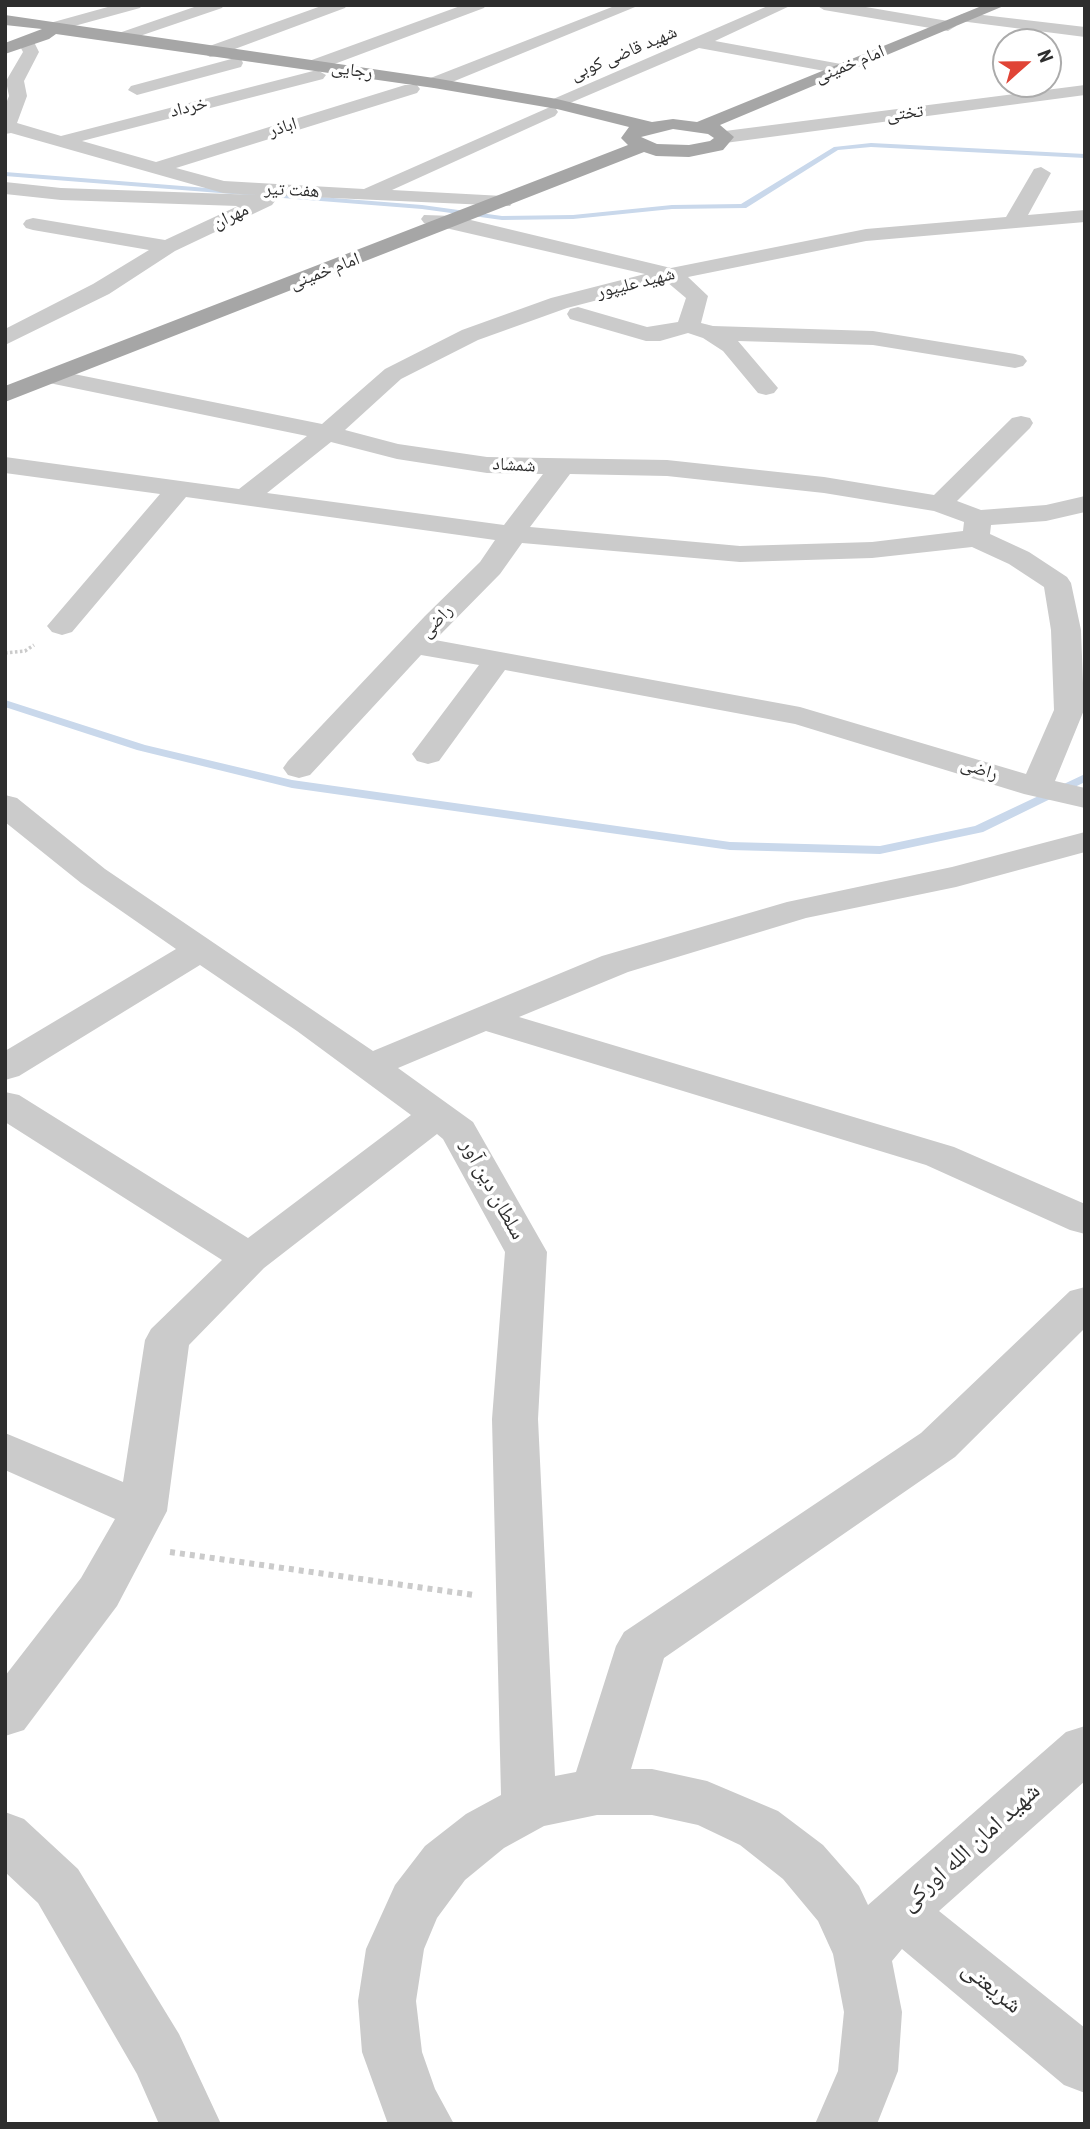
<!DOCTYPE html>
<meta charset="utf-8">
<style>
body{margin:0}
#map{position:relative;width:1090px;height:2129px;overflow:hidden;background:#fff;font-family:"Roboto Condensed",sans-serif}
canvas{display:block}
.frame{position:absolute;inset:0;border:7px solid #2e2e2e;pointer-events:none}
.north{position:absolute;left:992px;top:28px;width:70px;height:70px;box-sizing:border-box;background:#fff;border:2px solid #ababab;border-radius:50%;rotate:69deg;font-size:19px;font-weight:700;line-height:28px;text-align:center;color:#2e2e2e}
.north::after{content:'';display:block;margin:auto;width:24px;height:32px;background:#e04436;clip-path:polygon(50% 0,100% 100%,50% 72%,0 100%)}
</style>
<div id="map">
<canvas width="1090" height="2129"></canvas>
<div class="frame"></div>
<div class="north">N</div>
</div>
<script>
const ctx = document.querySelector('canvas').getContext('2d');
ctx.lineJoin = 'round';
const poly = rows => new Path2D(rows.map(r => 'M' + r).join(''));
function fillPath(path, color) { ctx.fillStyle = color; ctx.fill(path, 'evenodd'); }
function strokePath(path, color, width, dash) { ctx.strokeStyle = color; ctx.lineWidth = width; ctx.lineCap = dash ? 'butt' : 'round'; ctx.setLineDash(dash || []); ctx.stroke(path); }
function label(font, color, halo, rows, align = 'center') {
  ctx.font = font + ' "Roboto Condensed","Noto Naskh Arabic",sans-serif'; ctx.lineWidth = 7; ctx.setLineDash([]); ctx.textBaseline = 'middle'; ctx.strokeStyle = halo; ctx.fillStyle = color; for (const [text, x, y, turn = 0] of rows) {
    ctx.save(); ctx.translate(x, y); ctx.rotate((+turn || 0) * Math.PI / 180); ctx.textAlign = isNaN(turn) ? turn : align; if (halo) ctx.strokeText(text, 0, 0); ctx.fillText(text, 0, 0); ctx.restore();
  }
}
fillPath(poly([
 [871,143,1085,154,1085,158,871,147,838,150,746,208,672,209,573,219,502,220,422,209,5,176,5,172,422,205,502,216,573,215,672,205,741,204,834,147,871,143],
 [5,700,145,745,292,780,730,842,880,846,975,826,1085,774,1085,782,983,832,880,854,730,850,292,788,137,750,5,707,5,700]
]), '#c9d8eb');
strokePath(poly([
 [5,653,25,651,34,645]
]), '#cbcbcb', 3.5, [2.5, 2.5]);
strokePath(poly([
 [170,1552,474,1595]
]), '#cbcbcb', 6, [5, 5]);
fillPath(poly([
 [115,5,142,5,140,8,56,31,48,26,50,23,115,5],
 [200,5,224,5,222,8,128,40,122,42,114,37,116,34,200,5],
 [324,5,347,5,345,8,216,56,210,57,202,52,204,48,324,5],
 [463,5,486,5,484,8,321,69,315,70,306,65,309,61,463,5],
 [617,5,640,5,440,87,434,88,425,83,428,79,617,5],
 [770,5,792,5,715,41,841,64,847,65,850,69,847,73,841,74,699,48,556,109,558,112,555,116,392,190,503,196,510,198,513,202,510,206,266,195,275,201,272,205,175,251,109,294,5,345,5,329,93,284,149,250,33,230,26,228,23,224,26,220,33,218,165,240,238,206,61,200,5,194,5,182,61,188,258,195,223,193,11,133,5,134,5,106,9,96,6,81,23,52,18,42,20,38,32,38,39,52,24,81,27,96,17,123,61,136,317,70,326,75,323,79,82,141,156,162,405,85,417,85,420,89,417,93,176,168,224,181,364,189,550,107,548,104,551,100,770,5],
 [816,5,854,5,948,21,956,26,948,31,824,10,816,5],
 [966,13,1085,27,1085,37,960,21,958,18,960,15,966,13],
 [235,58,241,59,243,63,241,67,137,95,128,90,131,86,235,58],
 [1085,85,1085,95,725,143,716,137,725,131,1085,85],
 [1041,167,1051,173,1028,215,1085,210,1085,222,866,241,688,277,708,296,701,323,713,326,873,331,1015,354,1023,356,1027,361,1023,366,1015,368,873,345,738,341,778,388,774,393,766,395,758,393,723,351,703,338,688,333,660,341,646,341,570,319,567,314,570,309,578,307,647,327,678,322,686,298,667,282,567,308,478,340,401,379,345,430,398,444,487,457,667,460,824,477,934,495,1012,418,1021,416,1030,418,1033,423,1030,428,957,501,981,510,1046,505,1085,496,1085,512,1046,521,991,525,990,534,1029,552,1067,577,1071,583,1081,630,1084,710,1055,781,1085,788,1085,808,1024,794,795,724,505,670,439,761,428,764,417,761,412,754,479,665,421,655,310,775,299,778,288,775,283,768,288,761,425,616,480,562,495,540,186,497,72,632,62,635,52,632,47,626,160,494,5,473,5,457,239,489,307,436,54,384,46,382,42,377,46,372,54,370,322,424,385,369,462,330,551,298,645,274,424,223,421,219,424,215,454,216,671,268,866,229,1006,217,1034,169,1041,167],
 [331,442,397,459,487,473,543,474,504,525,267,493,331,442],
 [570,474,667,476,824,493,934,511,964,522,963,531,872,542,740,546,530,527,570,474],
 [522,543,740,562,872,558,972,547,1009,564,1044,587,1051,630,1054,710,1026,774,800,707,435,640,500,574,522,543],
 [5,795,17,798,105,869,373,1051,602,956,787,902,952,867,1085,832,1085,852,956,887,806,918,628,972,519,1017,954,1147,1085,1204,1085,1234,1070,1230,926,1165,486,1031,398,1068,473,1122,547,1252,538,1419,555,1776,576,1772,616,1646,624,1632,921,1433,1070,1291,1085,1287,1085,1328,955,1457,664,1658,631,1769,652,1769,707,1781,778,1811,823,1845,859,1886,868,1905,1066,1732,1085,1726,1085,1781,939,1911,1085,2028,1085,2093,1064,2085,902,1949,892,1961,902,2012,898,2071,877,2124,815,2124,838,2071,844,2012,833,1954,818,1921,783,1879,740,1845,698,1825,652,1815,597,1815,544,1826,504,1848,465,1880,437,1918,424,1949,416,2001,422,2052,435,2089,454,2124,388,2124,362,2052,358,2001,366,1949,395,1885,425,1846,466,1814,501,1795,492,1419,505,1252,443,1139,437,1134,264,1268,189,1345,167,1511,117,1606,24,1730,5,1736,5,1676,81,1578,115,1519,5,1470,5,1433,123,1482,145,1340,151,1329,222,1260,5,1122,5,1092,19,1095,248,1238,411,1115,297,1031,200,965,19,1076,5,1080,5,1051,176,949,81,883,5,822,5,795],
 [5,1812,24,1819,78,1869,179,2034,221,2124,159,2124,137,2074,38,1903,5,1872,5,1812]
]), '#cbcbcb');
fillPath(poly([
 [984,5,1006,5,720,125,734,137,723,150,689,157,656,156,644,152,5,402,5,386,628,145,621,138,629,127,557,109,434,88,56,34,49,39,5,54,5,43,42,29,5,25,5,15,434,78,557,99,652,122,673,119,697,122,984,5],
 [673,129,708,134,714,138,710,141,689,145,657,144,641,137,673,129]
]), '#a6a6a6');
label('18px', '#2e2e2e', '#fff', [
 ["شهید قاضی کوبی",624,54,-23],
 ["امام خمینی",850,65,-22],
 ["رجایی",352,71,8],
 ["خرداد",189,108,-14],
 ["تختی",905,114,-7],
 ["اباذر",283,128,-17],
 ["هفت تیر",292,191,3],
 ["مهران",231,217,-25],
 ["امام خمینی",325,272,-21],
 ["شهید علیپور",636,284,-14],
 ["شمشاد",514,466,3],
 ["راضی",437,622,-47],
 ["راضی",979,770,17]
]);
label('21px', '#2e2e2e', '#fff', [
 ["سلطان دین آور",492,1190,61]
]);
label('24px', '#2e2e2e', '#fff', [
 ["شهید امان الله اورکی",971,1848,-42],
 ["شریعتی",991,1988,39]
]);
</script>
